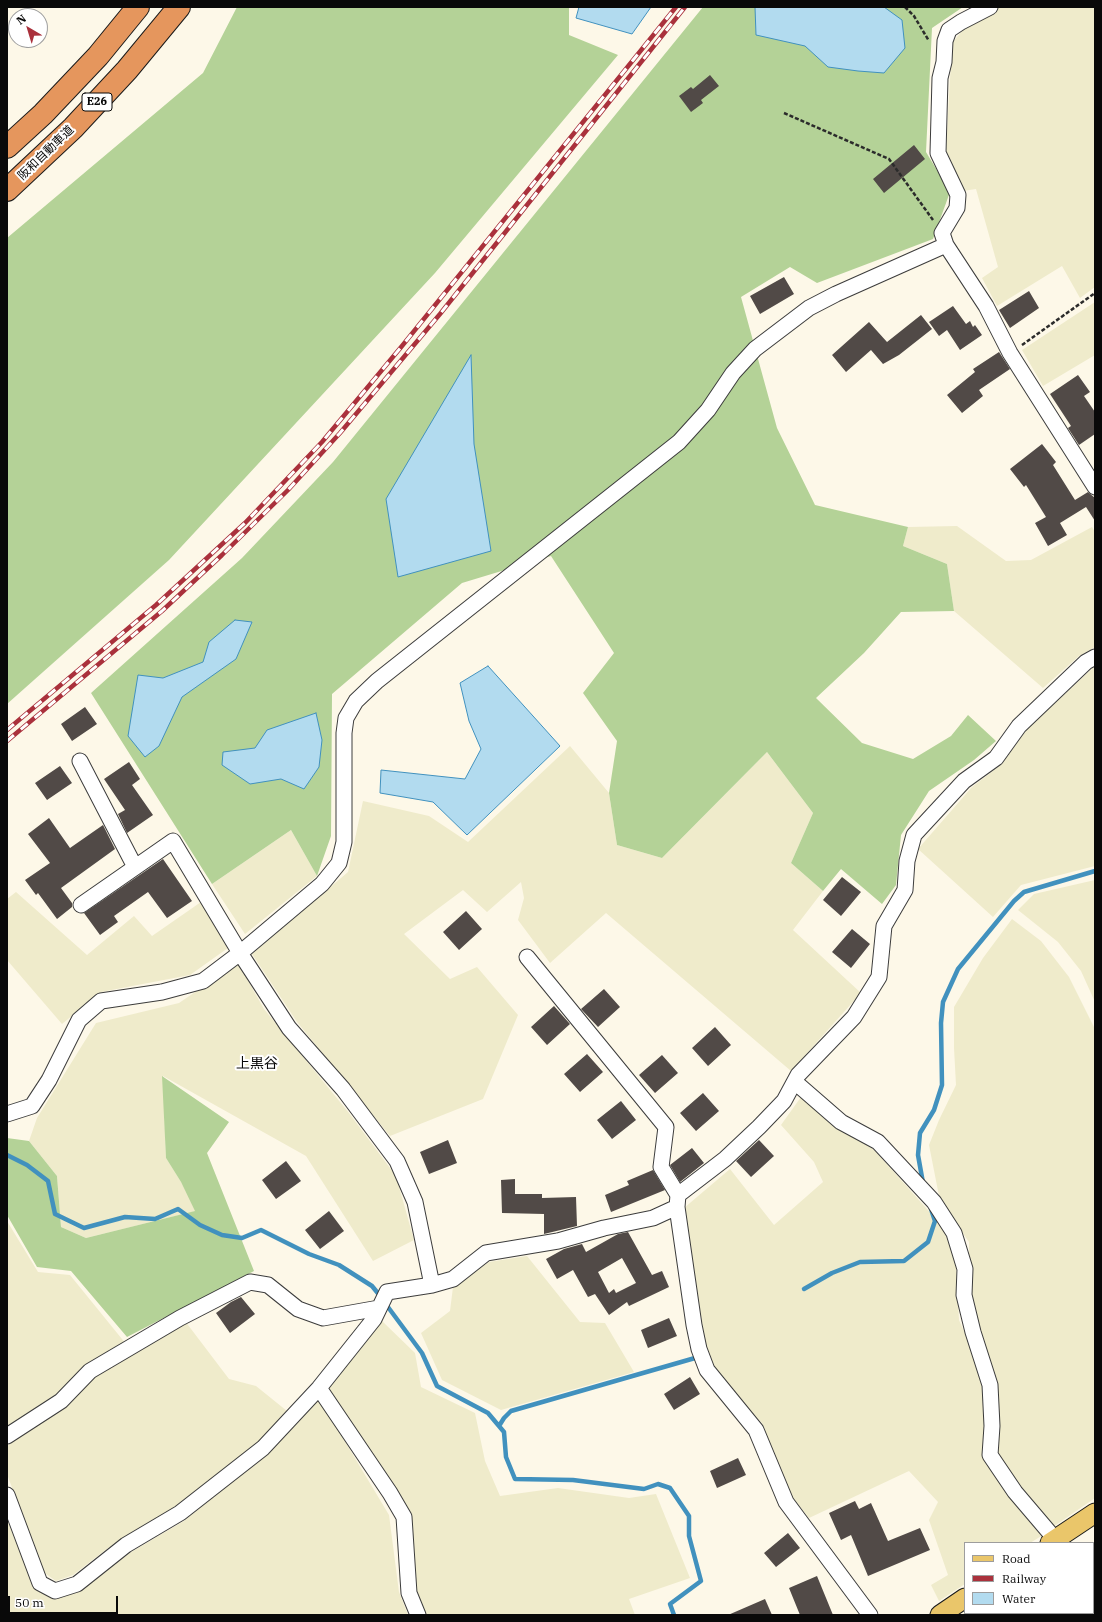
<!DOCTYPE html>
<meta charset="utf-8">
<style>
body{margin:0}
#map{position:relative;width:1102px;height:1622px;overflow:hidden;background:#fdf8e8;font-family:"IBM Plex Serif",serif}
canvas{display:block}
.frame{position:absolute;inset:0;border:8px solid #090909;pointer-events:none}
.legend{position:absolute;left:964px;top:1542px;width:130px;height:72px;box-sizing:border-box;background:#fff;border:1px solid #9d9d9d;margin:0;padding:5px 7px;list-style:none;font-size:12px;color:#090909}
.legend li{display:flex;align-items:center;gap:8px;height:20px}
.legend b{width:20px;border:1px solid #9d9d9d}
.north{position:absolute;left:8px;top:8px;width:40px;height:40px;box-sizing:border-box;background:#fff;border:1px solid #9d9d9d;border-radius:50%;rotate:322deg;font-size:11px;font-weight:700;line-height:16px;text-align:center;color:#090909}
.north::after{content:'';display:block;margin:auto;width:14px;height:18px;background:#aa313c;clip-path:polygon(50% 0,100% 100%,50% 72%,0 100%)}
.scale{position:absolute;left:8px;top:1596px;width:110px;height:18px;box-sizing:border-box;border:2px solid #090909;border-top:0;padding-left:5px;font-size:12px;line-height:14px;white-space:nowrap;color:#090909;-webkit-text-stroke:3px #fff;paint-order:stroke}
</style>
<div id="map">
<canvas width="1102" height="1622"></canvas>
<div class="frame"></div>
<ul class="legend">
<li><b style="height:5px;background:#eac66a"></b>Road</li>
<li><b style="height:5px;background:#aa313c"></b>Railway</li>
<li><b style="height:11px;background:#b2dbef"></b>Water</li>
</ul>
<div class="north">N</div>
<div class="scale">50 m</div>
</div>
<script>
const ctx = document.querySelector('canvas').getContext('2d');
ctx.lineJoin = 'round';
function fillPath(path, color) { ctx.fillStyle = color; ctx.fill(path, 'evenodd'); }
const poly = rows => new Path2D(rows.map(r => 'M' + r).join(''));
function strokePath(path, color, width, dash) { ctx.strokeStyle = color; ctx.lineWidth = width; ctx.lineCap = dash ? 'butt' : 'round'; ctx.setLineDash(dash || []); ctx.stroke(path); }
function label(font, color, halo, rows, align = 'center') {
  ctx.font = font + ' "IBM Plex Serif","Noto Sans JP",serif'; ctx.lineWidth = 4; ctx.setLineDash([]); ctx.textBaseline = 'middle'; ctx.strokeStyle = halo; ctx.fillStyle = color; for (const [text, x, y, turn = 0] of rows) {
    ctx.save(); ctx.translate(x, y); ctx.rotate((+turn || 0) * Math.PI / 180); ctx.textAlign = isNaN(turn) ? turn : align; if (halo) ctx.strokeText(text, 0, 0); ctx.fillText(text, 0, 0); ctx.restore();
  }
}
fillPath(poly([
 [999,7,1095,7,1095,287,1080,298,1062,266,997,306,982,278,998,267,976,189,963,191,946,151,952,43,963,30],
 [1095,302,1095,355,1043,386,1022,350],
 [957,526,1006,561,1031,560,1092,527,1095,532,1095,647,1079,656,1043,688,954,611,947,564,903,546,908,527],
 [1095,666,1095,866,1021,885,993,917,918,849,972,787,1002,764,1027,729],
 [570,746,609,793,617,845,662,858,767,752,813,813,791,863,823,891,793,930,861,993,791,1071,606,913,550,963,518,920,524,898,521,882,487,912,463,890,404,934,450,979,477,967,518,1015,483,1099,390,1136,297,1022,252,954,348,872,363,801,429,816,468,842],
 [291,830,317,876,245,934,212,884],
 [1095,880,1095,1002,1081,971,1058,942,1018,910,1034,894],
 [16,892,87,955,134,916,152,936,201,902,228,948,190,975,101,992,62,1024,7,960,7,899],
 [1012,919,1041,941,1069,977,1095,1029,1095,1498,1053,1527,1018,1488,995,1451,969,1292,969,1242,940,1201,929,1145,939,1120,956,1085,954,1048,954,1007,983,958],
 [238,963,264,1009,349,1113,396,1176,414,1240,373,1261,306,1156,163,1076,166,1158,181,1182,196,1211,86,1238,61,1227,57,1176,29,1141,37,1118,96,1023,179,1003],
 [801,1097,875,1151,944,1228,955,1250,959,1320,978,1363,989,1419,984,1457,1043,1535,1030,1543,965,1543,965,1584,939,1601,931,1585,948,1575,929,1520,938,1502,909,1471,809,1518,788,1492,762,1423,711,1368,707,1354,684,1208,730,1169,774,1225,823,1182,814,1162,781,1125],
 [7,1221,38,1272,70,1275,126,1344,54,1398,7,1427],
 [527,1256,580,1322,605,1323,634,1372,501,1410,442,1380,421,1333,450,1311,453,1287,489,1262],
 [381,1320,415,1353,421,1387,475,1413,485,1461,500,1496,558,1488,629,1498,656,1494,690,1578,629,1599,635,1615,423,1615,415,1594,410,1515,326,1388],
 [185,1321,229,1379,256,1386,287,1411,261,1444,179,1506,108,1548,73,1575,56,1581,43,1572,7,1474,7,1446,62,1408,94,1374],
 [319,1398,389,1515,399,1592,408,1615,7,1615,7,1520,35,1589,51,1597,80,1591,128,1554,184,1521,269,1452],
 [1093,1602,1095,1603,1095,1615,961,1615,965,1612,1093,1613]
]), '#efebcb');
fillPath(poly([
 [237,7,569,7,569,35,618,55,435,273,169,560,7,704,7,238,203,73],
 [703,7,963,7,932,28,926,152,950,192,933,239,817,283,790,267,741,297,777,428,815,505,908,527,903,546,947,564,954,611,901,612,864,653,816,698,862,743,913,759,951,736,968,715,996,741,974,760,929,791,901,835,896,885,882,904,841,869,823,891,791,863,813,813,767,752,662,858,617,845,609,793,617,741,583,693,614,653,551,556,462,583,332,694,331,836,317,876,291,830,212,884,91,693,242,558,333,462],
 [162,1076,229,1122,207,1153,254,1271,127,1337,71,1271,37,1267,7,1215,7,1138,29,1141,57,1176,61,1227,86,1238,195,1211,181,1182,166,1158]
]), '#b4d297');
const water = poly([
 [579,7,651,7,632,34,576,18,579,7],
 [755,7,884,7,902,20,905,48,884,73,858,71,828,67,805,46,756,35,755,7],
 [471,355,474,444,491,551,398,577,386,499,471,355],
 [235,620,252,622,236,659,182,697,159,746,145,757,128,736,138,675,163,678,203,662,209,642,235,620],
 [488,666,560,746,467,835,433,802,380,793,381,770,465,779,481,749,469,721,460,683,488,666],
 [316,713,322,740,319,767,304,789,281,779,250,784,222,765,223,752,255,748,267,730,316,713]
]);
fillPath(water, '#b2dbef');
strokePath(water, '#4191be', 1);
strokePath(poly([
 [7,1155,27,1165,48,1181,55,1214,84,1228,125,1217,155,1219,178,1209,200,1225,222,1235,242,1238,261,1230,309,1254,339,1265,372,1286,381,1297],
 [923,1183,918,1155,920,1133,934,1110,942,1085,941,1023,943,1002,958,969,1014,901,1024,892,1095,871],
 [804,1289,832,1273,860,1262,904,1261,928,1242,935,1221,931,1209],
 [385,1303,422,1353,437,1386,488,1413,504,1432,506,1457,515,1479,573,1480,644,1489,658,1484,670,1488,689,1516,689,1536,701,1581,670,1604,674,1615],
 [499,1426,504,1418,511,1411,695,1358]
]), '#4191be', 4.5);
fillPath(poly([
 [710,75,719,86,701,100,703,103,691,112,679,96,691,87,693,89],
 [914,145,925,159,884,193,873,179],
 [784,277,794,294,760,314,750,296],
 [1029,291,1039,308,1010,328,999,310],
 [953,306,966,324,970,321,973,327,975,325,982,335,960,350,947,330,939,336,929,322],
 [921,315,932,329,899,355,883,364,871,350,846,372,832,355,869,322,887,342],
 [999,352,1010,369,979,390,983,396,962,413,947,395,975,372,973,369],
 [1078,375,1090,392,1084,396,1095,412,1095,434,1079,445,1068,428,1071,426,1050,394],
 [1042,444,1056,462,1053,465,1075,500,1088,492,1095,498,1095,521,1086,507,1060,523,1067,535,1048,546,1035,523,1046,517,1026,485,1024,487,1010,469],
 [85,707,97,724,72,741,61,724],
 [129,762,140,779,132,785,153,815,127,833,118,814,125,810,104,779],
 [60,766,72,783,47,800,35,783],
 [49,818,70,848,103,825,115,849,61,888,72,903,72,907,57,919,38,893,36,895,25,880,50,863,28,834],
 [163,859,192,901,167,918,148,892,114,916,118,922,100,935,84,913],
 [842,877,861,892,841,916,823,900],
 [466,911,482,929,459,950,443,932],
 [852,929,870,944,851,968,832,952],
 [604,989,620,1007,598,1027,581,1009],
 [554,1006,570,1024,547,1045,531,1027],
 [715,1027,731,1045,708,1066,692,1048],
 [587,1054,603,1072,580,1092,564,1074],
 [662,1055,678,1073,655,1093,639,1075],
 [703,1093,719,1111,696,1131,680,1113],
 [621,1101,636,1120,612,1139,597,1120],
 [448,1140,457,1163,429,1174,420,1152],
 [759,1140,774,1156,751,1177,736,1161],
 [692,1148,704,1163,680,1182,670,1165],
 [286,1161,301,1181,276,1199,262,1180],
 [653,1170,665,1190,611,1212,605,1195,629,1185,627,1181],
 [515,1179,515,1194,542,1194,542,1198,576,1197,577,1226,544,1234,544,1214,502,1213,501,1180],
 [329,1211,344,1231,320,1249,305,1230],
 [628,1232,652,1275,662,1271,669,1287,629,1306,627,1302,609,1315,595,1294,588,1297,573,1270,557,1279,546,1259,564,1249,582,1244,586,1252,618,1234],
 [622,1258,636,1283,616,1293,614,1289,609,1293,598,1272],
 [241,1297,255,1314,230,1333,216,1313,231,1302],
 [669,1318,677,1336,648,1348,641,1330],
 [690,1377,700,1394,674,1410,664,1394],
 [738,1458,746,1475,717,1488,710,1471],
 [855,1501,859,1509,871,1503,888,1541,920,1528,930,1550,868,1576,851,1535,841,1540,829,1513],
 [788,1533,800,1548,776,1567,764,1553],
 [817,1576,833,1615,800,1615,789,1588],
 [765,1599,772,1615,728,1615]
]), '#514a47');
const minor = poly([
 [990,7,961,22,949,30,945,41,944,62,940,78,938,153,958,195,957,208,942,233,946,245,986,306,1010,353,1095,487],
 [80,761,135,867],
 [81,905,173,841,240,953,289,1028,343,1089,397,1161,415,1202,432,1285],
 [527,957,666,1127,661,1167,678,1195],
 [795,1082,841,1122,878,1142,934,1202,954,1233,965,1269,964,1295,973,1332,990,1385,992,1426,990,1455,1015,1492,1055,1539],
 [7,1114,32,1106,49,1080,79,1020,101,1001,162,992,203,981,240,953,322,884,339,863,344,842,344,733,346,718,356,701,377,681,679,442,708,410,733,373,755,349,809,308,836,294,946,245],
 [319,1388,390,1493,404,1517,409,1593,418,1615],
 [7,1436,61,1401,90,1371,180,1318,250,1282,268,1285,298,1309,323,1318,379,1308],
 [7,1495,40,1583,55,1591,77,1584,126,1545,180,1513,263,1448,319,1388,374,1319,387,1292,432,1285,453,1279,486,1253,558,1241,604,1228,653,1218,677,1207],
 [870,1615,786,1502,756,1430,707,1370,699,1349,694,1325,677,1207,678,1195,725,1159,759,1127,784,1101,798,1075,854,1017,879,977,884,926,905,890,907,861,914,835,964,781,996,758,1019,726,1086,662,1095,657]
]);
const major = poly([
 [1050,1543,1095,1513],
 [940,1615,965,1598]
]);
const highway = poly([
 [7,147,43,114,98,56,138,7],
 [7,190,73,128,127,70,179,7]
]);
strokePath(minor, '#3c3c3c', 17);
strokePath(major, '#1a1a1a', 21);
strokePath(highway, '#1a1a1a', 24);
strokePath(poly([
 [905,7,914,16,929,41],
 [784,113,889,159,933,220],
 [1022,345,1095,293]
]), '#2b2b2b', 2.5, [4, 2]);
strokePath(minor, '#fff', 15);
strokePath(major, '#eac66a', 19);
strokePath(highway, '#e5965d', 22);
const rail = poly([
 [7,730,156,605,245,523,322,442,402,346,676,7],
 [7,741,162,611,222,555,288,490,340,433,440,314,685,7]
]);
strokePath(rail, '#aa313c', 4.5);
strokePath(rail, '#fff', 3, [9]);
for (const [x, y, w] of [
 [97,102,30]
]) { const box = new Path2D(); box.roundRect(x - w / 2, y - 9, w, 18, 3); ctx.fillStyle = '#fff'; ctx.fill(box); strokePath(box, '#090909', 1); }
label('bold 11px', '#090909', null, [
 ["E26",97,102]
]);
label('12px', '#090909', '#fff', [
 ["阪和自動車道",46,153,-44]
]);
label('14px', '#090909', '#fff', [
 ["上黒谷",257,1064]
]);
</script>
